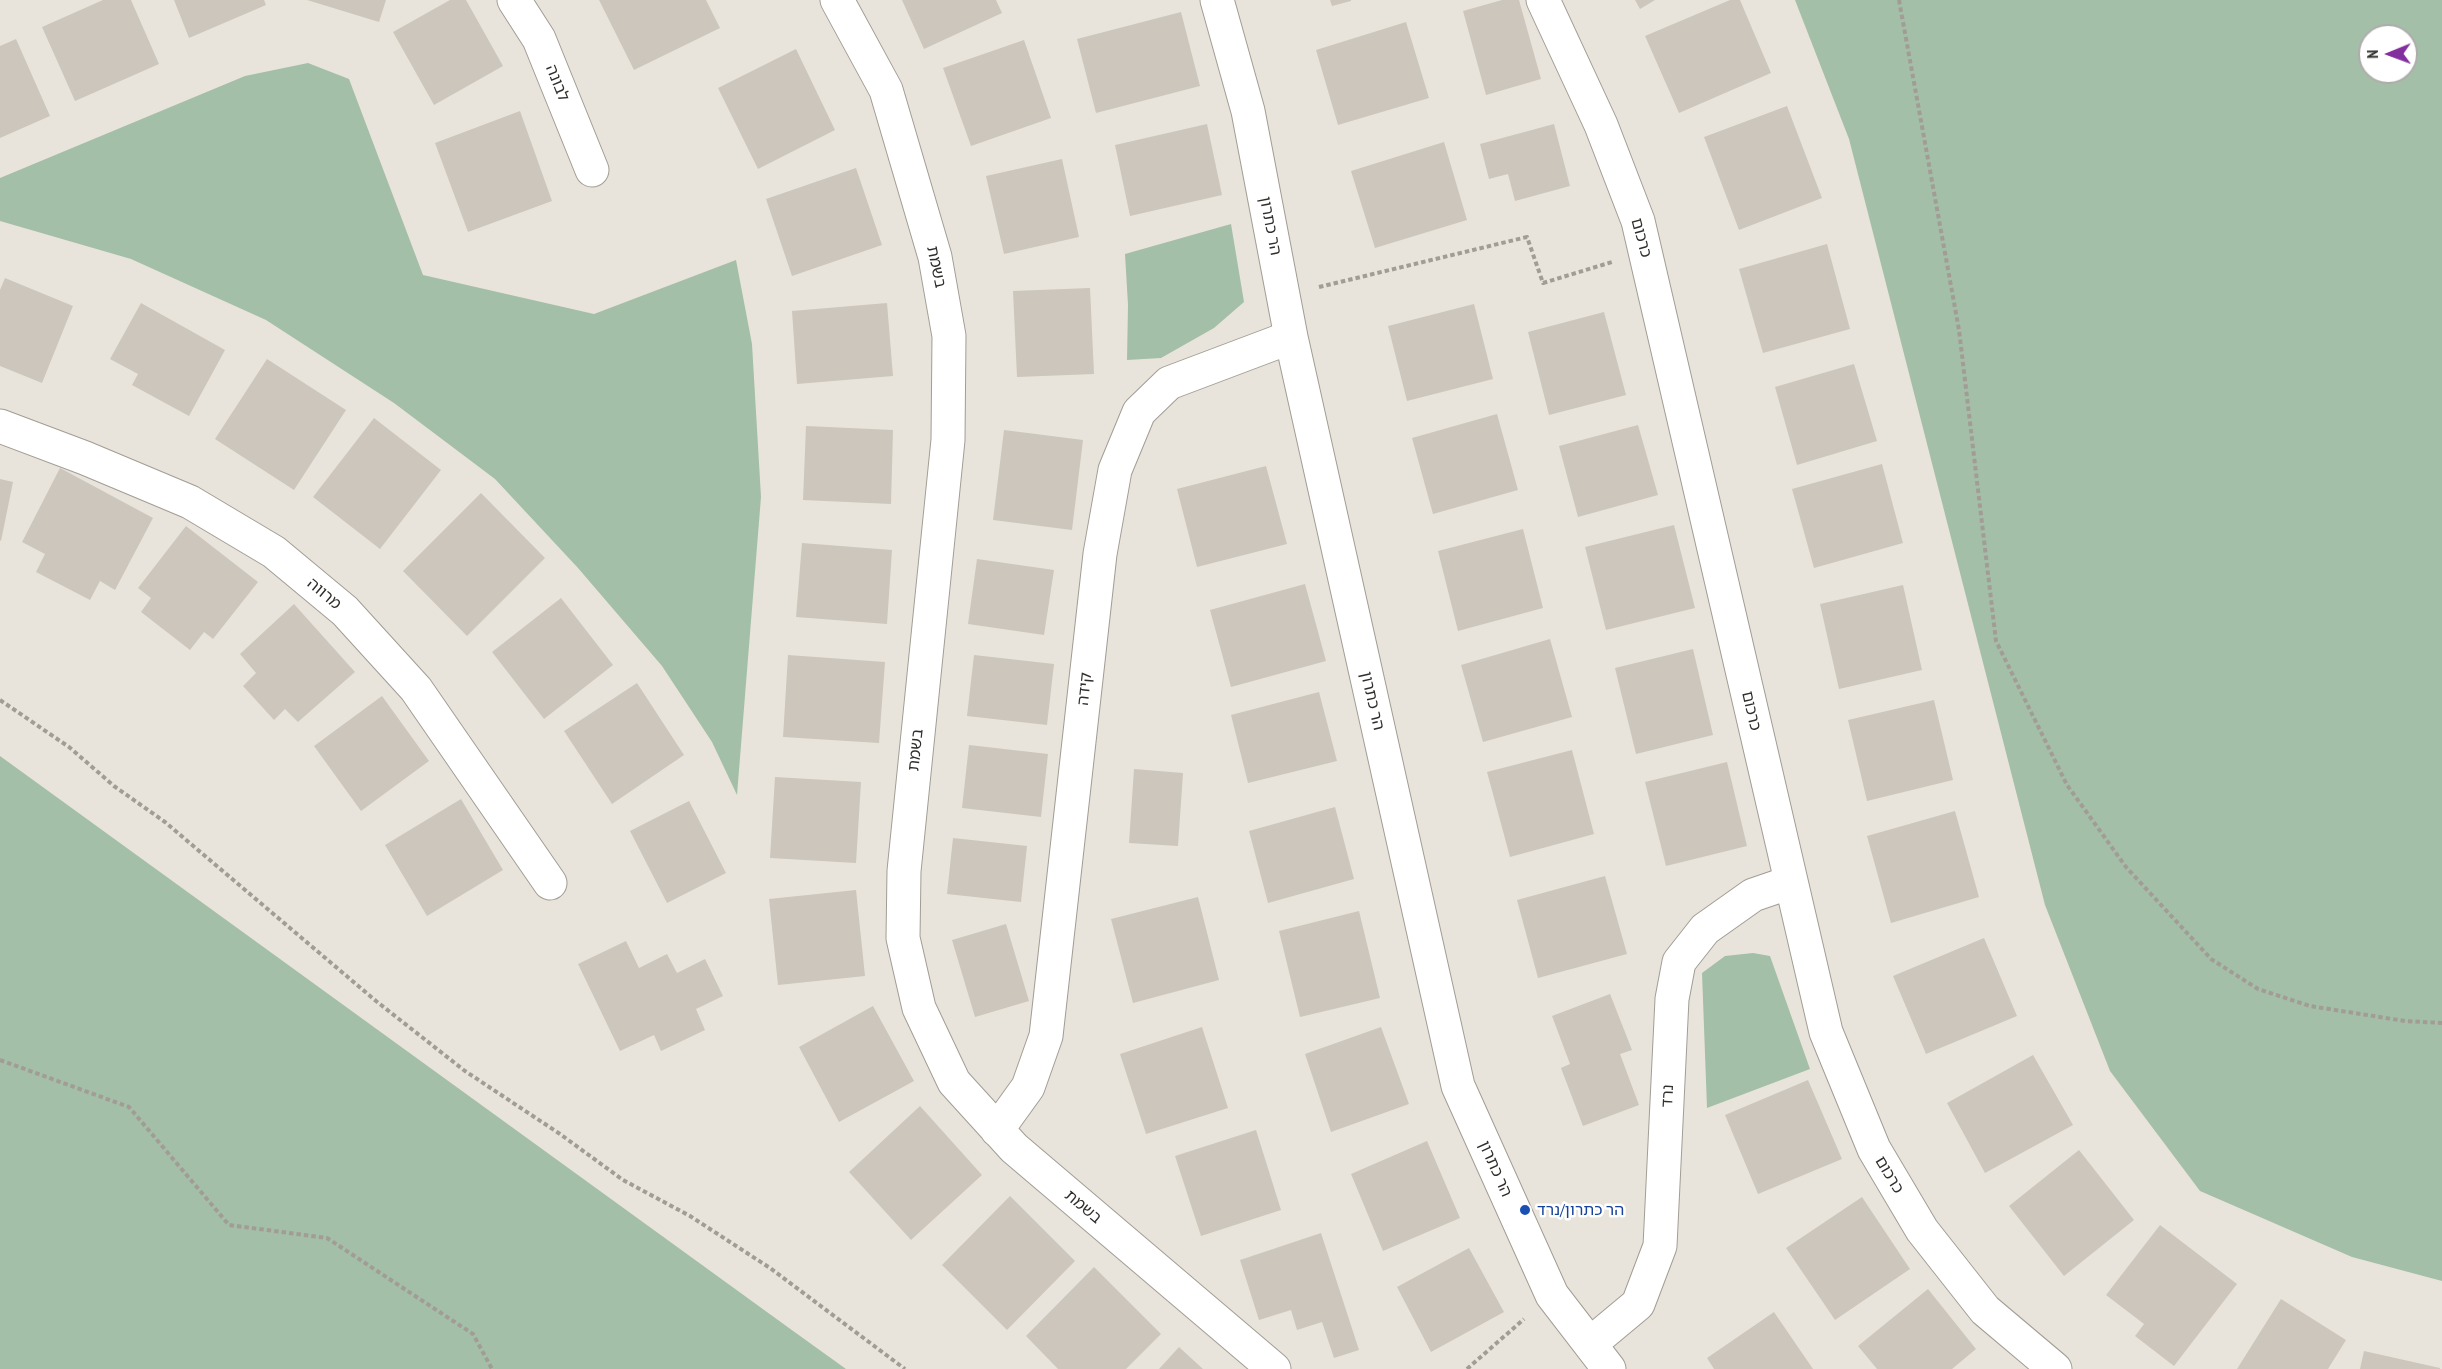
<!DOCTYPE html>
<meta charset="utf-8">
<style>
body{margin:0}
#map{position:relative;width:2442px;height:1369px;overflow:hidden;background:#e9e4db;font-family:"PT Sans Narrow",sans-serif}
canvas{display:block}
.north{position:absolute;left:2358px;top:24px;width:60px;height:60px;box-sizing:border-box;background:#fff;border:2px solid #adacab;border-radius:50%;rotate:269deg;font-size:16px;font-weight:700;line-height:24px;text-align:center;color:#312f2c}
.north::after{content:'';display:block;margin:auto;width:21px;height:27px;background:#83309e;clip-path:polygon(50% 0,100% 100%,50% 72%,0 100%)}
</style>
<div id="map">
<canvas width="2442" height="1369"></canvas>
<div class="north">N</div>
</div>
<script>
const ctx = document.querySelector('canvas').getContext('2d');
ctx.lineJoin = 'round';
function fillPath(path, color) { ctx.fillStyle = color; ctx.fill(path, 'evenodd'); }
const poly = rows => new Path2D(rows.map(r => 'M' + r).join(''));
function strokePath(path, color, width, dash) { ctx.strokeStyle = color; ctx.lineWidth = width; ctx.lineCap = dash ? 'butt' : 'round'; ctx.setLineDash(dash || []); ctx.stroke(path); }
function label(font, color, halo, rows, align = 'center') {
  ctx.font = font + ' "PT Sans Narrow","Noto Sans Hebrew",sans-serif'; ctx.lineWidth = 5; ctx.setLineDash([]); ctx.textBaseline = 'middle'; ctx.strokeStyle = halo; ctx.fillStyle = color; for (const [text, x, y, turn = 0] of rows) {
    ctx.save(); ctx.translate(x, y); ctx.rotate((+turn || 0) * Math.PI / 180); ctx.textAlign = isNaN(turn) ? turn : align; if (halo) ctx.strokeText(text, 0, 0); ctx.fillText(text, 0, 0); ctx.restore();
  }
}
fillPath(poly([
 [1795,0,2442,0,2442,1281,2352,1257,2200,1191,2110,1071,2045,905,1849,139],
 [2370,36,2406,36,2406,72,2370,72],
 [308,63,349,79,423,275,594,314,736,260,752,344,761,497,737,795,712,742,662,666,578,568,495,479,394,403,266,320,131,259,0,221,0,178,245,76],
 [1231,224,1244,302,1214,328,1161,358,1127,360,1128,305,1125,254],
 [0,756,789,1328,846,1369,0,1369],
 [1753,953,1770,956,1810,1069,1707,1108,1702,973,1725,956]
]), '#a4bfa7');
fillPath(poly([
 [103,0,131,0,159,64,75,101,42,27],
 [174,0,264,0,266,5,189,38],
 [307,0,386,0,379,22],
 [450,0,466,0,503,66,434,105,393,32],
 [599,0,706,0,720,28,634,70],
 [902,0,996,0,1002,13,924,49],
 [1330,0,1351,0,1351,1,1332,6],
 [1502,0,1519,0,1541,79,1486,95,1463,11],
 [1635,0,1655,0,1640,9],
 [1730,0,1740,0,1771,73,1679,113,1645,36],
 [1181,12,1200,86,1096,113,1077,39],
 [1406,22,1429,98,1338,125,1316,50],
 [16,39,50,116,0,138,0,46],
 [1024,40,1051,118,971,146,943,68],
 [796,49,835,130,758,169,718,88],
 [1787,106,1822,198,1739,230,1704,137],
 [520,111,552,201,468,232,435,143],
 [1207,124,1222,195,1130,216,1115,145],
 [1554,124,1570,186,1515,201,1508,174,1489,179,1480,144],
 [1444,142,1467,220,1375,248,1351,171],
 [1062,159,1079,237,1004,254,986,176],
 [856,168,882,245,792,276,766,199],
 [1827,244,1850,329,1763,353,1739,269],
 [5,278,73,306,42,383,0,366,0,290],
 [1090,288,1094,374,1017,377,1013,291],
 [141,303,225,350,189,416,132,385,138,374,110,359],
 [887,303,893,376,797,384,792,311],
 [1474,304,1493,379,1407,401,1388,326],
 [1604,312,1626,395,1549,415,1528,332],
 [267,359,346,410,294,490,215,439],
 [1854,364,1877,441,1797,465,1775,387],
 [1497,414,1518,490,1433,514,1412,438],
 [374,418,441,470,380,549,313,497],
 [1638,425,1658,495,1578,517,1559,446],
 [806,426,893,430,891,504,803,500],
 [1004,430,1083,440,1072,530,993,520],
 [1882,464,1903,543,1814,568,1792,489],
 [1266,466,1287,544,1197,567,1177,489],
 [60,468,153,518,115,590,100,581,90,600,36,572,45,554,22,542],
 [0,479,13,482,1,541,0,540],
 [481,493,545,558,467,636,403,571],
 [1674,525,1695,608,1606,630,1585,547],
 [186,526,258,582,213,639,204,632,190,650,141,612,151,598,138,588],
 [1523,529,1543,608,1458,631,1438,551],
 [802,543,892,550,887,624,796,617],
 [977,559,1054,570,1044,635,968,624],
 [1305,584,1326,661,1231,687,1210,610],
 [1903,585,1922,670,1839,689,1820,604],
 [561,598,613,665,544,719,492,652],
 [294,604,355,672,298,722,285,709,274,720,243,686,256,673,240,654],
 [1550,639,1572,717,1483,742,1461,665],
 [1693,649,1713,735,1636,754,1615,668],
 [788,655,885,662,879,743,783,737],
 [974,655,1054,664,1047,725,967,716],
 [637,683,684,755,612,804,564,731],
 [1319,692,1337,761,1248,783,1231,715],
 [382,696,429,761,361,811,314,746],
 [1934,700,1953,780,1867,801,1848,720],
 [969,745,1048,754,1041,817,962,808],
 [1572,750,1594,834,1510,857,1487,772],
 [1727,762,1747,846,1666,866,1645,782],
 [1134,769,1183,773,1178,846,1129,843],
 [775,777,861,782,856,863,770,858],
 [461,799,503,870,427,916,385,845],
 [689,801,726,873,667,903,630,831],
 [1335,807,1354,879,1268,903,1249,831],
 [1955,811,1979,897,1891,923,1867,836],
 [953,838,1027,846,1021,902,947,894],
 [1605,876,1627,954,1538,978,1517,900],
 [856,890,865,976,778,985,769,899],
 [1198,897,1219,980,1133,1003,1111,919],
 [1359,911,1380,998,1300,1017,1279,931],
 [1006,924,1029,1001,975,1017,952,940],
 [1984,938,2017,1016,1926,1054,1893,976],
 [626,941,639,968,667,954,677,973,705,959,723,996,696,1009,705,1030,661,1051,654,1035,620,1051,578,964],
 [1610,994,1632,1050,1620,1054,1639,1105,1583,1126,1561,1068,1570,1064,1552,1016],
 [873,1006,914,1081,839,1122,799,1047],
 [1202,1027,1228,1108,1146,1134,1120,1054],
 [1381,1027,1409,1104,1331,1132,1305,1054],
 [2033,1055,2073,1125,1985,1173,1947,1103],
 [1808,1080,1842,1159,1758,1194,1725,1115],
 [920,1106,982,1175,911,1240,849,1172],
 [1256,1130,1281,1210,1201,1236,1175,1156],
 [1427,1141,1460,1218,1383,1251,1351,1174],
 [2079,1150,2134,1220,2064,1276,2009,1206],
 [1010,1196,1075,1261,1007,1330,942,1265],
 [1862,1197,1910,1269,1835,1320,1786,1248],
 [2160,1225,2237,1284,2174,1366,2135,1336,2144,1324,2106,1295],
 [1321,1233,1359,1350,1334,1358,1322,1322,1297,1330,1291,1310,1259,1320,1240,1260],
 [1469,1248,1504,1312,1431,1352,1397,1287],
 [1094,1267,1161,1334,1126,1369,1058,1369,1026,1336],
 [1928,1289,1976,1349,1952,1369,1877,1369,1858,1346],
 [2281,1299,2346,1340,2328,1369,2237,1369],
 [1774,1312,1813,1369,1714,1369,1707,1358],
 [1179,1347,1203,1369,1159,1369],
 [2364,1351,2440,1368,2440,1369,2360,1369]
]), '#ccc6bd');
const minor = poly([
 [514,0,539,39,592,170],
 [837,0,886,90,935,257,949,336,948,440,904,871,903,938,919,1008,954,1082,1014,1148,1274,1369],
 [1217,0,1248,111,1291,337,1458,1086,1552,1295,1609,1369],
 [1543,0,1601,125,1638,221,1826,1032,1874,1149,1922,1230,1985,1310,2055,1369],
 [0,426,85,458,190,502,274,552,345,611,416,689,550,883],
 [997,1130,1028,1087,1046,1036,1100,554,1115,470,1139,412,1169,383,1291,337],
 [1590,1344,1638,1304,1660,1246,1672,999,1679,962,1705,929,1753,895,1791,882]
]);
strokePath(minor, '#a29d94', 35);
strokePath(poly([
 [1899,0,1959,330,1996,641,2067,785,2126,867,2211,959,2258,989,2310,1006,2405,1021,2442,1023],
 [1319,287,1527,237,1543,283,1612,262],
 [0,700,69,747,114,786,165,822,376,1001,465,1071,560,1134,623,1180,690,1216,770,1268,905,1369],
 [0,1060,129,1107,229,1225,327,1238,473,1334,492,1369],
 [1467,1369,1524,1319]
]), '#a19d96', 4, [4.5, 3]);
strokePath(minor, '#fff', 33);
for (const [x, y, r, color] of [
 [1525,1210,6,"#1a4fb4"]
]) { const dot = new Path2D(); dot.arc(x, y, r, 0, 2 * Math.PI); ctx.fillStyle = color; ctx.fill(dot); strokePath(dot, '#fff', 2); }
label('16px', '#312f2c', '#fff', [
 ["לבונה",557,83,68],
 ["הר כתרון",1270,226,79],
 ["כרכום",1641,238,75],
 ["בשמת",936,267,78],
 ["מרווה",324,594,40],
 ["קידה",1085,689,-84],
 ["הר כתרון",1372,701,77],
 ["כרכום",1751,711,77],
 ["בשמת",916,750,-84],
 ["נרד",1668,1096,-87],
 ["הר כתרון",1495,1169,66],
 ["כרכום",1889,1175,59],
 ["בשמת",1083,1207,40]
]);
label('16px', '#164399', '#fff', [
 ["הר כתרון/נרד",1537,1210]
], 'left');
</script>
